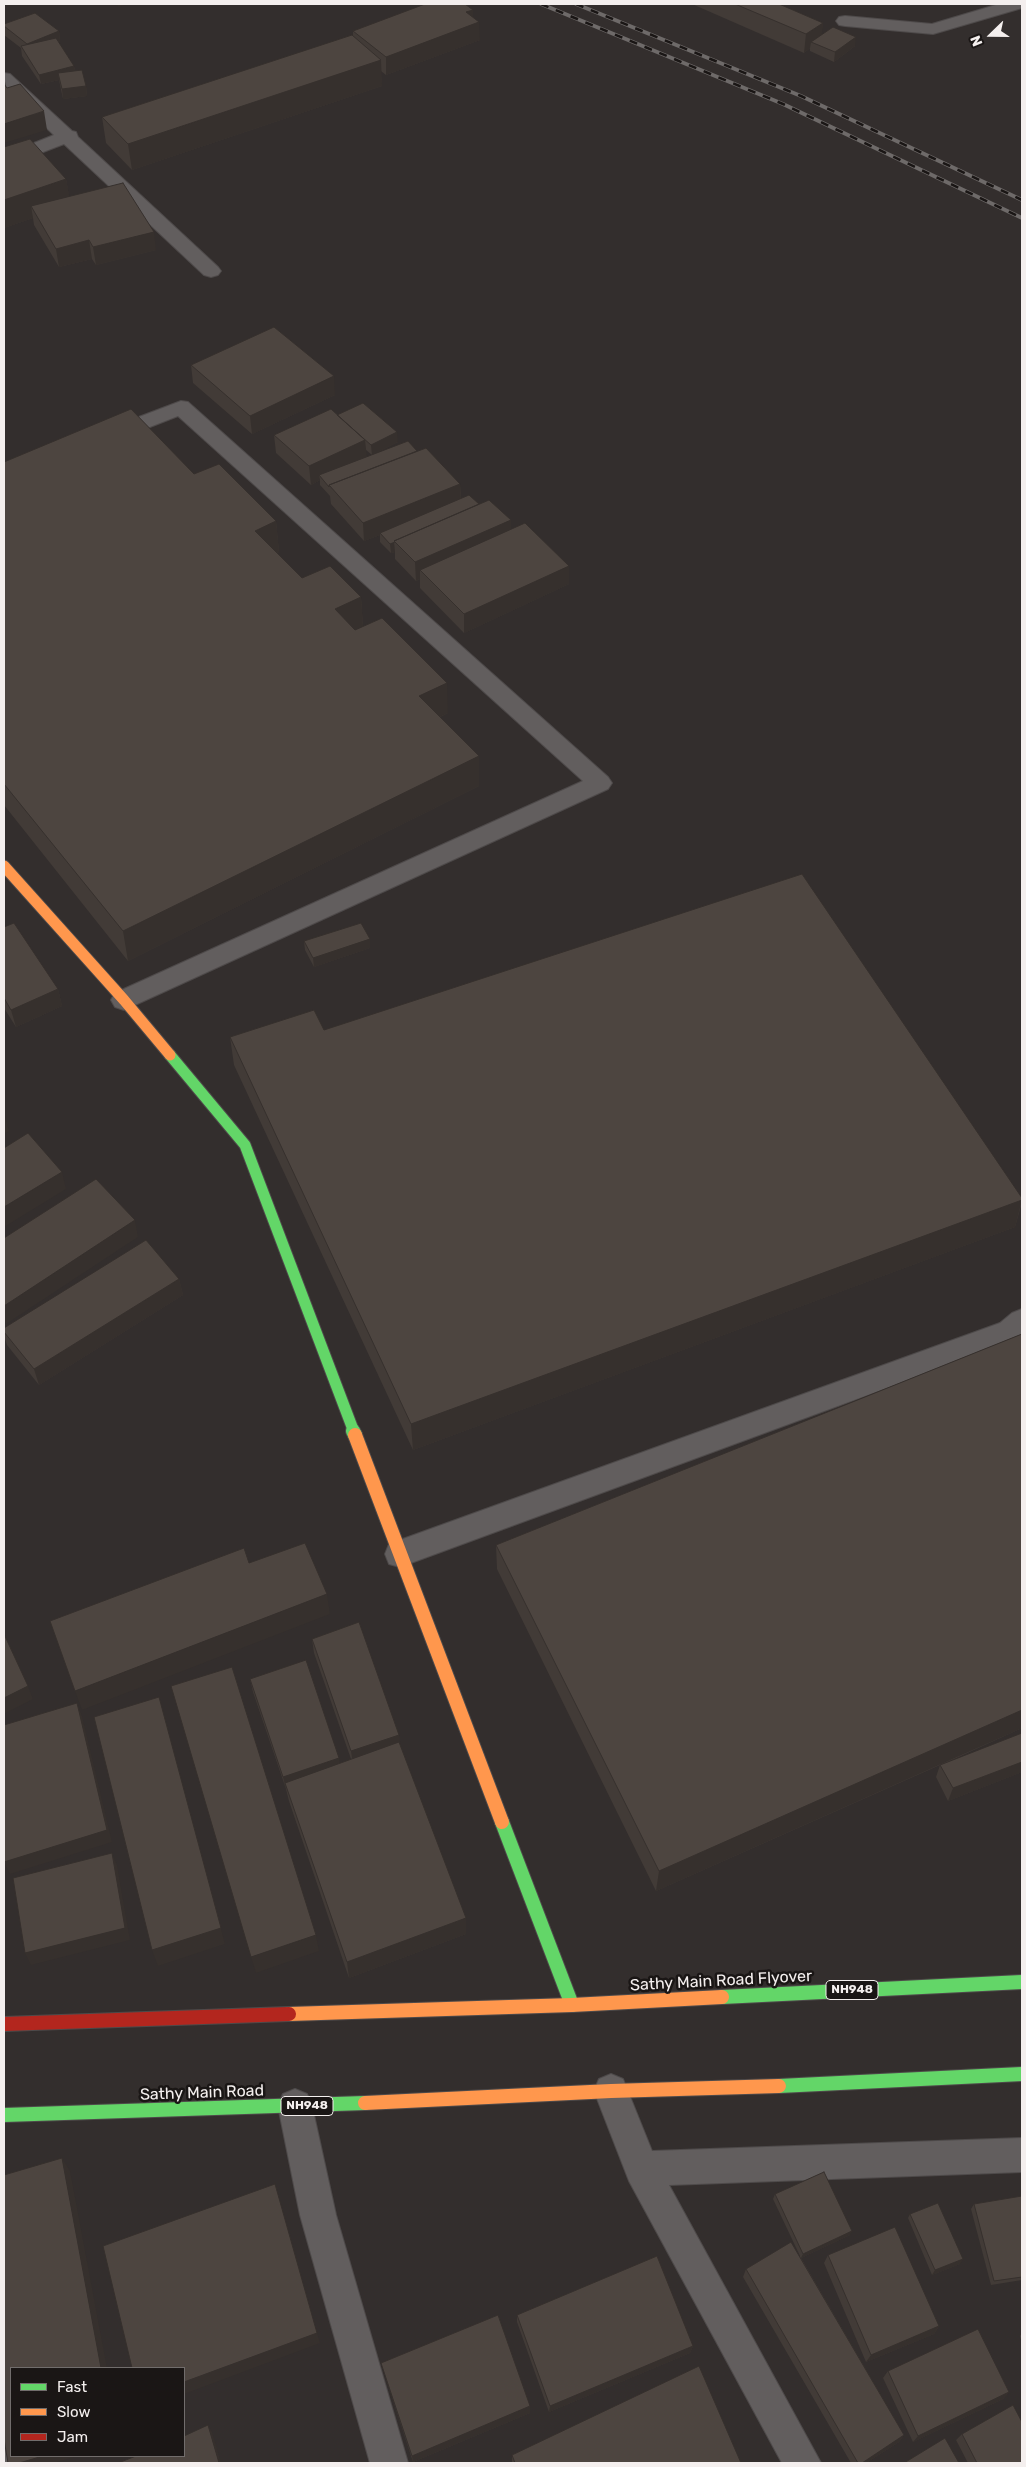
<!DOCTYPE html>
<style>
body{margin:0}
#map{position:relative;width:1026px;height:2467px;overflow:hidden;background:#332e2d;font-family:Rubik,sans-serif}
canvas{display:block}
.frame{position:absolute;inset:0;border:5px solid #f4efee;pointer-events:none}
.legend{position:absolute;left:10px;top:2367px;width:175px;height:90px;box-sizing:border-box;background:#1a1615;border:1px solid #716d6c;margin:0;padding:6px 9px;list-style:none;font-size:15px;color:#f4efee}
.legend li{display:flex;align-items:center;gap:10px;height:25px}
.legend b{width:25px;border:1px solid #716d6c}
.north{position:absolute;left:966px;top:10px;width:50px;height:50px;-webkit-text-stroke:4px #1a1615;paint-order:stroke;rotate:248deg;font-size:14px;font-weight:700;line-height:20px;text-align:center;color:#f4efee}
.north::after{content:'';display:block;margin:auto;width:18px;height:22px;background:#f4efee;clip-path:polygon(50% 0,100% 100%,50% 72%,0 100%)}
</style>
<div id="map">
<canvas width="1026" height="2467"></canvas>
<div class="frame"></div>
<ul class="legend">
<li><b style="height:6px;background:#63d668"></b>Fast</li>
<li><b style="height:6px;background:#ff974d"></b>Slow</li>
<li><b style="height:6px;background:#b3261e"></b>Jam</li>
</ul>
<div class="north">N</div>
</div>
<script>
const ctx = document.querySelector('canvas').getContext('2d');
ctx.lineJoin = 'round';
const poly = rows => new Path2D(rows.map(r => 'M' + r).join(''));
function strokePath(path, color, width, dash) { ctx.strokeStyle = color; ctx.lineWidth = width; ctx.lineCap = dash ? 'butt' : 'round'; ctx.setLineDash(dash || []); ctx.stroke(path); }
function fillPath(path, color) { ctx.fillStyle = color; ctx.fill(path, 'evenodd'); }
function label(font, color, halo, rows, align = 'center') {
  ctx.font = font + ' Rubik,sans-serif'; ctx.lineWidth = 5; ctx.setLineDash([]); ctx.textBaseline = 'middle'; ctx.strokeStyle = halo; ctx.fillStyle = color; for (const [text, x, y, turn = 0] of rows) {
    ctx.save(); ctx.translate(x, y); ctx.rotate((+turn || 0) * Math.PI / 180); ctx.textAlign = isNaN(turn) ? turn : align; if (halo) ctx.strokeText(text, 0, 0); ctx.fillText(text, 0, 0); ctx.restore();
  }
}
const street = poly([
 [999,4,1022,4,1022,8,933,34,845,26,839,25,836,21,839,17,845,16,932,24,999,4],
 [4,73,10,74,72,131,76,132,78,137,218,267,221,271,218,275,211,277,204,275,64,144,4,167,4,155,54,135,4,88,4,73],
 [181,401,188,402,608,777,612,783,608,789,124,1010,115,1007,111,1000,115,993,583,781,178,416,109,443,102,441,98,436,102,431,181,401],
 [1022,1309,1022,1338,1020,1339,400,1567,389,1564,385,1554,389,1544,1000,1323,1012,1313,1022,1309],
 [611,2074,623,2079,652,2151,1022,2138,1022,2172,669,2185,821,2463,782,2463,629,2181,594,2091,599,2079,611,2074],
 [295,2089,307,2094,312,2106,336,2215,408,2463,370,2463,300,2215,278,2106,283,2094,295,2089],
 [4,2443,11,2446,11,2456,20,2456,23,2463,4,2463,4,2443]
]);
const fastFar1 = poly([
 [170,1055,245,1145,354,1432]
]);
const fast = poly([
 [353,1431,355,1435],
 [502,1822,572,2005],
 [722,1997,1022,1982],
 [779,2086,1022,2074],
 [4,2115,365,2103]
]);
const slowFar1 = poly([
 [4,866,124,1000,170,1055]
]);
const slow = poly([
 [355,1435,502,1822],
 [289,2014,572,2005,722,1997],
 [365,2103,611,2091,779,2086]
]);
const jam = poly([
 [4,2024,289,2014]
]);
strokePath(street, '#4e4a4a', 2);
strokePath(fastFar1, '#4e4a4a', 13);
strokePath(fast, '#4e4a4a', 16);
strokePath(slowFar1, '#4e4a4a', 13);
strokePath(slow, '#4e4a4a', 16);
strokePath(jam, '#4e4a4a', 16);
fillPath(street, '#625e5e');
strokePath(fastFar1, '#63d668', 11);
strokePath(fast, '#63d668', 14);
strokePath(slowFar1, '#ff974d', 11);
strokePath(slow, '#ff974d', 14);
strokePath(jam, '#b3261e', 14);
const rail = poly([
 [541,4,783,104,1022,218],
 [576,4,801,96,1022,200]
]);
strokePath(rail, '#6e6a69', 4);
strokePath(rail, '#1a1615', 2.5, [8]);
fillPath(poly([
 [692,4,779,4,823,23,821,35,855,46,834,62,810,51,810,48,804,53],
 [473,10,473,17,480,40,386,75,381,71,382,86,132,170,106,143,102,117,353,35,353,31],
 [4,24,59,31,60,41,58,42,74,66,75,71,86,86,87,96,63,99,59,80,41,84,22,56,21,48,4,35],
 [4,147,66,179,69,196,156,250,96,265,92,259,59,267,34,225,33,218,4,228],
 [191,365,335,395,252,434,193,383],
 [337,415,398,442,372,455,366,450,366,457,417,451,460,484,461,498,479,504,511,529,569,584,464,633,420,588,420,579,416,581,395,559,395,552,391,553,380,542,380,535,364,541,331,504,330,496,320,485,320,480,311,485,276,453,274,435],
 [4,462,194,474,276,521,279,552,277,553,302,578,361,597,363,627,448,713,440,717,479,786,128,961,4,805],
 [4,927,58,989,62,1006,16,1027,4,1008],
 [304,941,370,948,314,967,305,950],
 [324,1030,1022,1198,1022,1202,1015,1227,413,1450,234,1065,230,1037],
 [179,1279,183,1295,39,1385,7,1345,4,1336,4,1328],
 [1022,1334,1022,1728,941,1765,1022,1733,1022,1772,948,1801,936,1777,940,1765,656,1891,497,1569,496,1545],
 [312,1639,399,1735,400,1747,466,1934,349,1978,289,1801,286,1789,253,1692,250,1679,340,1764,351,1759,314,1653],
 [775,2194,850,2235,801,2258,904,2435,899,2442,866,2463,851,2463,743,2277,746,2269,800,2256,773,2199],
 [1022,2196,1022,2280,991,2285,971,2209,974,2204],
 [910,2214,960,2264,932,2275,908,2218],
 [828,2255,939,2326,934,2334,866,2362,824,2263],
 [517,2315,693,2346,690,2353,549,2412,517,2322],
 [1022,2333,1022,2343,1020,2336],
 [381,2363,530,2406,530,2413,413,2462],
 [888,2371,1009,2392,1003,2399,913,2442,883,2378],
 [962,2434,1022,2463,968,2463,956,2440],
 [512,2455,741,2463,512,2463]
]), '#423b37');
fillPath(poly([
 [117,4,128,4,118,7],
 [473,10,473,24,479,22,480,40,386,75,386,57,466,12],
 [823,23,821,41,811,42,810,48,804,53,806,34],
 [59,31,60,41,28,53,27,44],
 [856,37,855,46,834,62,835,52],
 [381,60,382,86,132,170,128,144],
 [74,66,76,76,58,73,59,80,41,84,39,75],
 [4,75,7,94,4,95],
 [86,86,87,96,63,99,62,89],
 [44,111,47,130,4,143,4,124],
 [66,179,71,205,31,206,33,218,4,228,4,200],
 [154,232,156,250,96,265,93,247],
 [89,240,92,259,59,267,56,249],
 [334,376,335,395,252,434,250,416],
 [397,432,398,442,372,455,371,445],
 [365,440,367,458,319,475,320,480,311,485,309,466],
 [460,484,461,503,380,533,380,535,364,541,363,523],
 [511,520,511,539,420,570,420,579,416,581,415,562],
 [276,521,279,552,258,562,255,531],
 [394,542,395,552,391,553,390,544],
 [569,566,569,584,464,633,464,614],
 [361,597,363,628,337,640,335,609],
 [447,683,448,713,421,726,419,696],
 [479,756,479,786,128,961,123,931],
 [370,939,370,948,314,967,313,958],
 [58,989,62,1006,16,1027,11,1010],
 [4,1114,9,1131,4,1134],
 [62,1172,66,1189,4,1227,4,1207],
 [1022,1200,1015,1227,413,1450,411,1424],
 [135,1220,138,1237,6,1324,4,1317,4,1306],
 [179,1279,183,1295,39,1385,34,1369],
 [327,1594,330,1614,82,1710,75,1691],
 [28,1686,33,1699,4,1714,4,1698],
 [159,1697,225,1944,158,1966,152,1950],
 [77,1703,82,1716,112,1842,10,1874,4,1862],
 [1022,1710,1022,1728,656,1891,659,1871],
 [399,1735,401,1748,353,1764,351,1751],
 [339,1758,341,1771,285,1783,286,1789,283,1777],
 [1022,1762,1022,1772,948,1801,953,1788],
 [112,1853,117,1865,130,1940,31,1965,25,1953],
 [466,1918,466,1934,349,1978,347,1962],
 [316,1935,319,1951,256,1973,251,1957],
 [62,2158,70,2171,107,2368,101,2368],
 [275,2184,320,2343,184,2394,184,2382],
 [852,2231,850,2235,801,2258,803,2254],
 [963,2259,960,2264,932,2275,935,2270],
 [939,2326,934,2334,866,2362,871,2355],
 [693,2346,690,2353,549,2412,550,2406],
 [1009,2392,1003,2399,913,2442,918,2436],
 [530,2406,530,2413,413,2462,412,2456],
 [208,2425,212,2432,221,2463,219,2463],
 [904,2435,899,2442,866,2463,862,2463],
 [43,2456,77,2456,54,2463,19,2463]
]), '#36302d');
const building = poly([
 [425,4,465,4,473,10,466,12,479,22,386,57,353,31,425,4],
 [735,4,779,4,823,23,806,34,735,4],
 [35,13,59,31,27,44,4,26,4,24,35,13],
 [833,27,856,37,835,52,811,42,833,27],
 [352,35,381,60,128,144,102,117,352,35],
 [56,38,74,66,39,75,21,46,56,38],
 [82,70,86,86,62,89,58,73,82,70],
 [4,84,7,88,20,84,44,111,4,124,4,84],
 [30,139,66,179,4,200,4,147,30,139],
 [123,183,154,232,93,247,89,240,56,249,31,206,123,183],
 [274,327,334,376,250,416,191,365,274,327],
 [363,403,397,432,371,445,337,415,363,403],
 [131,409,194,474,219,464,276,521,255,531,302,578,330,566,361,597,335,609,355,630,382,618,447,683,419,696,479,756,123,931,4,784,4,462,131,409],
 [331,409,365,440,309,466,274,435,331,409],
 [408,441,417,451,329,485,329,487,319,475,408,441],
 [426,448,460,484,363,523,329,485,426,448],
 [469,495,479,504,394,541,395,542,390,544,380,533,469,495],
 [489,500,511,520,415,562,394,541,489,500],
 [525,523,569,566,464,614,420,570,525,523],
 [802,874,1022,1198,1022,1200,411,1424,230,1037,314,1010,324,1030,802,874],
 [14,923,58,989,11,1010,4,998,4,927,14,923],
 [361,923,370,939,313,958,304,941,361,923],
 [28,1133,62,1172,4,1207,4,1148,28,1133],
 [96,1179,135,1220,4,1306,4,1238,96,1179],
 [146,1240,179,1279,34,1369,4,1332,4,1328,146,1240],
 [1022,1334,1022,1710,659,1871,496,1545,1022,1334],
 [305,1543,327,1594,75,1691,50,1621,244,1548,249,1563,305,1543],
 [359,1622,399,1735,351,1751,312,1639,359,1622],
 [4,1634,28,1686,4,1698,4,1634],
 [306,1660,339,1758,283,1777,250,1679,306,1660],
 [232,1667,316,1935,251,1957,171,1686,232,1667],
 [159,1697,221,1928,152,1950,94,1717,159,1697],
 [77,1703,107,1830,4,1862,4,1725,77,1703],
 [1022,1733,1022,1762,953,1788,940,1765,1022,1733],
 [399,1742,466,1918,347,1962,285,1783,399,1742],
 [112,1853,125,1928,25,1953,13,1878,112,1853],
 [62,2158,101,2368,11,2368,11,2456,43,2456,19,2463,8,2463,4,2439,4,2175,62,2158],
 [824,2172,852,2231,803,2254,775,2194,824,2172],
 [275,2184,317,2333,184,2382,184,2368,132,2368,103,2246,275,2184],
 [1022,2196,1022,2277,994,2281,974,2204,1022,2196],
 [938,2203,963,2259,935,2270,910,2214,938,2203],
 [895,2227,939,2326,871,2355,828,2255,895,2227],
 [791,2242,904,2435,862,2463,858,2463,746,2269,791,2242],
 [657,2256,693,2346,550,2406,517,2315,657,2256],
 [498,2315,530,2406,412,2456,381,2363,498,2315],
 [978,2329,1009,2392,918,2436,888,2371,978,2329],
 [699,2366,741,2463,515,2463,512,2455,699,2366],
 [1013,2405,1022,2422,1022,2463,977,2463,962,2434,1013,2405],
 [208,2425,219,2463,118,2463,136,2456,184,2456,184,2436,208,2425],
 [945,2438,959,2463,904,2463,945,2438]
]);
fillPath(building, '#4d4540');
strokePath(building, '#36302d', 1);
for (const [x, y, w] of [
 [852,1990,52],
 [307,2106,52]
]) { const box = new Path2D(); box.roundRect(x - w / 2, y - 9.5, w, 19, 4); ctx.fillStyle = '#1a1615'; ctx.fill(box); strokePath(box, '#f4efee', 1); }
label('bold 12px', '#f4efee', null, [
 ["NH948",852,1990],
 ["NH948",307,2106]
]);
label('16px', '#f4efee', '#1a1615', [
 ["Sathy Main Road Flyover",721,1981,-3],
 ["Sathy Main Road",202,2093,-2]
]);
</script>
